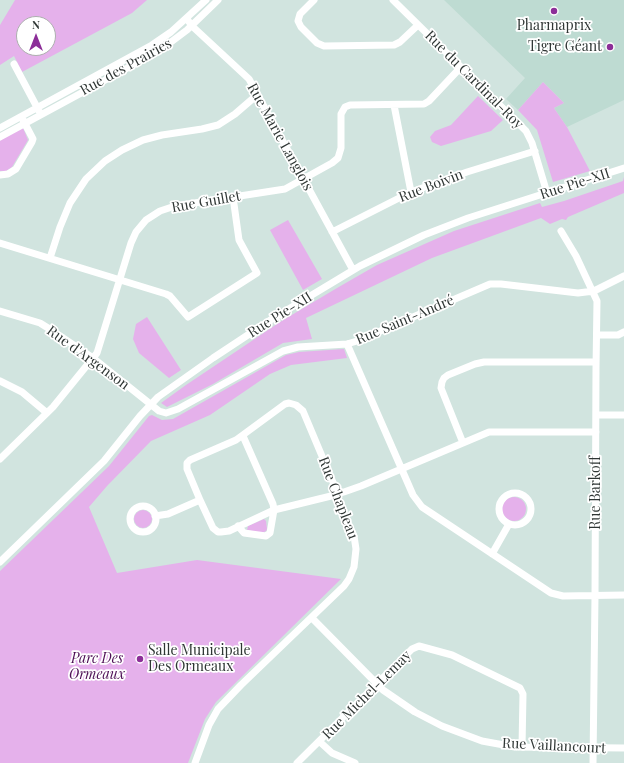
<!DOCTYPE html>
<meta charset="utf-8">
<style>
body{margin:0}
#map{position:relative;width:624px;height:763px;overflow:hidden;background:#d1e4df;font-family:"Playfair Display",serif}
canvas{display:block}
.north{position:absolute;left:16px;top:16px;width:40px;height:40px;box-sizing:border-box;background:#fff;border:1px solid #acafae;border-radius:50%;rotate:0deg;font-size:11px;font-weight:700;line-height:16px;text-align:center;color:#2f3634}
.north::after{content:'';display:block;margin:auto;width:14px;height:18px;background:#8c2e98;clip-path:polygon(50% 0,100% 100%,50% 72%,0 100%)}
</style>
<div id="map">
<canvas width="624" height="763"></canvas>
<div class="north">N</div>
</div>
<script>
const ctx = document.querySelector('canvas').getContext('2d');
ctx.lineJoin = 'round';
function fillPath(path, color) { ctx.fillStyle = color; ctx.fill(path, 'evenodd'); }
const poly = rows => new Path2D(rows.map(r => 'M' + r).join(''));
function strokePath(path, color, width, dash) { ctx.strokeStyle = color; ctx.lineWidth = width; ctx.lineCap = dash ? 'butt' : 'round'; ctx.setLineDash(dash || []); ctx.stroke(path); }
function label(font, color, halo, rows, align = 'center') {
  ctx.font = font + ' "Playfair Display",serif'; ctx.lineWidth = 3.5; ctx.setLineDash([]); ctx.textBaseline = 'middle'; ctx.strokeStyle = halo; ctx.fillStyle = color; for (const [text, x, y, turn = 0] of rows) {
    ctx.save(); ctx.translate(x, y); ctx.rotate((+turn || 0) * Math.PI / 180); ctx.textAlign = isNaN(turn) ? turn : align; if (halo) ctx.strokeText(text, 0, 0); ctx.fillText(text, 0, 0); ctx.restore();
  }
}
fillPath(poly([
 [444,0,624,0,624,100,567,127,554,108,564,103,543,82,518,110,506,99,525,78]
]), '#bedbd2');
fillPath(poly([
 [15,0,147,0,132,13,22,72,14,56,0,65,0,25],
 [24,24,48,24,48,48,24,48],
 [543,82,564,103,554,108,567,127,590,171,553,182,537,130,518,110],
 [478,96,503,120,491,131,441,146,432,142,430,137,435,131,451,125],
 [23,128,28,140,12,167,6,171,0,171,0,140],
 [624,177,624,193,568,217,566,220,562,219,550,224,541,218,432,258,306,318,312,339,283,343,213,384,167,407,161,403,186,385,280,322,337,288,377,265,454,231,540,203,542,207,564,201,623,181],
 [288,220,322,279,303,290,270,230],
 [147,317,181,370,169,378,139,353,133,339,136,324],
 [344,349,347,358,291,365,270,374,210,415,151,441,107,486,89,507,117,573,197,560,341,579,216,702,205,719,188,763,0,763,0,571,109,466,149,416,152,415,162,420,173,419,286,355,299,352],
 '502 509a12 12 0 1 1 24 0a12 12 0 1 1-24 0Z',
 '134 519a9 9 0 1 1 18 0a9 9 0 1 1-18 0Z',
 [264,519,266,521,267,529,266,531,262,533,247,530,248,526]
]), '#e5b1eb');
strokePath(poly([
 [314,0,300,14,298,21,301,27,317,43,324,46,394,45,400,42,418,25],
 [393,0,526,131,532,143,547,193],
 [187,19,192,26,249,79,353,270],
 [14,64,39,111],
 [394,105,411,192],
 [0,128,152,45,171,32,206,0],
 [0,137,159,51,187,30,218,0],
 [0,175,8,174,16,169,32,142,33,139,23,120],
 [561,231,576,256,597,301,596,368,595,596,593,763],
 [332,232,411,192,467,172,535,151],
 [0,243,166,294,170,296,188,317,257,273,239,240,233,197],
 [50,258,60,227,70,203,86,179,105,161,122,150,143,140,162,135,202,129,218,125,235,114,257,95],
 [0,311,40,323,48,328,93,358,159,411,166,413,178,409,283,351,298,347,347,344,357,341,490,284,501,284,578,293,594,291,624,276],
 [597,335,618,335,624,332],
 [347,344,413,495,422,507,551,593,563,596,624,595],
 [0,381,22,392,47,413],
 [596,415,624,415],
 [463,443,441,388,442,382,444,378,448,375,475,364,484,362,596,362],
 [0,459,53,407,97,353,131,243,136,232,146,220,160,211,175,206,285,189,332,163,338,158,341,148,341,114,345,107,350,105,424,104,429,101,461,67],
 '499 509a16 16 0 1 1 32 0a16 16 0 1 1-32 0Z',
 '130 519a13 13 0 1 1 26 0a13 13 0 1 1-26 0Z',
 [155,516,168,514,200,500],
 [238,526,244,533,266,536,270,533,274,510,273,504,243,436],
 [492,554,509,524],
 [0,562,104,461,140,416,158,397,213,358,272,319,360,266,424,235,468,218,624,168],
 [312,618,383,690,415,712,442,726,482,741,515,747,624,748],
 [320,742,332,753,355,763],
 [195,763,209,725,218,709,241,685,344,586,349,579,354,567,356,549,354,536,339,503,337,494,335,487,303,411,296,405,289,403,285,404,236,440,190,460,187,463,187,469,200,500,213,528,218,532,221,532,229,531,274,510,331,496,337,494,344,492,361,486,489,432,596,432],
 [297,763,412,649,419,646,452,655,520,688,523,694,522,747]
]), '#fff', 7);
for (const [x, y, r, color] of [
 [554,11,4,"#8c2e98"],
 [610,47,4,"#8c2e98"],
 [140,659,4,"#8c2e98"]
]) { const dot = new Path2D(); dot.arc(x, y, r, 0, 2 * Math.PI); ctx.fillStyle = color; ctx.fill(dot); strokePath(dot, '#fff', 1.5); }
label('14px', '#2f3634', '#fff', [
 ["Pharmaprix",554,26],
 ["Tigre Géant",602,47,"right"],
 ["Salle Municipale",148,651,"left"],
 ["Des Ormeaux",148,667,"left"]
]);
label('14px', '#2f3634', '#fff', [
 ["Rue des Prairies",126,67,-29],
 ["Rue du Cardinal-Roy",474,80,45],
 ["Rue Marie Langlois",280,137,61],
 ["Rue Pie-XII",575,184,-18],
 ["Rue Boivin",431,186,-21],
 ["Rue Guillet",206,202,-10],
 ["Rue Pie-XII",280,315,-32],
 ["Rue Saint-André",405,320,-23],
 ["Rue d'Argenson",88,358,36],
 ["Rue Barkoff",596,493,-90],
 ["Rue Chapleau",338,498,69],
 ["Rue Michel-Lemay",367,695,-45],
 ["Rue Vaillancourt",554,746,3]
]);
label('italic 14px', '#4e1056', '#fff', [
 ["Parc Des",97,659],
 ["Ormeaux",97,675]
]);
</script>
